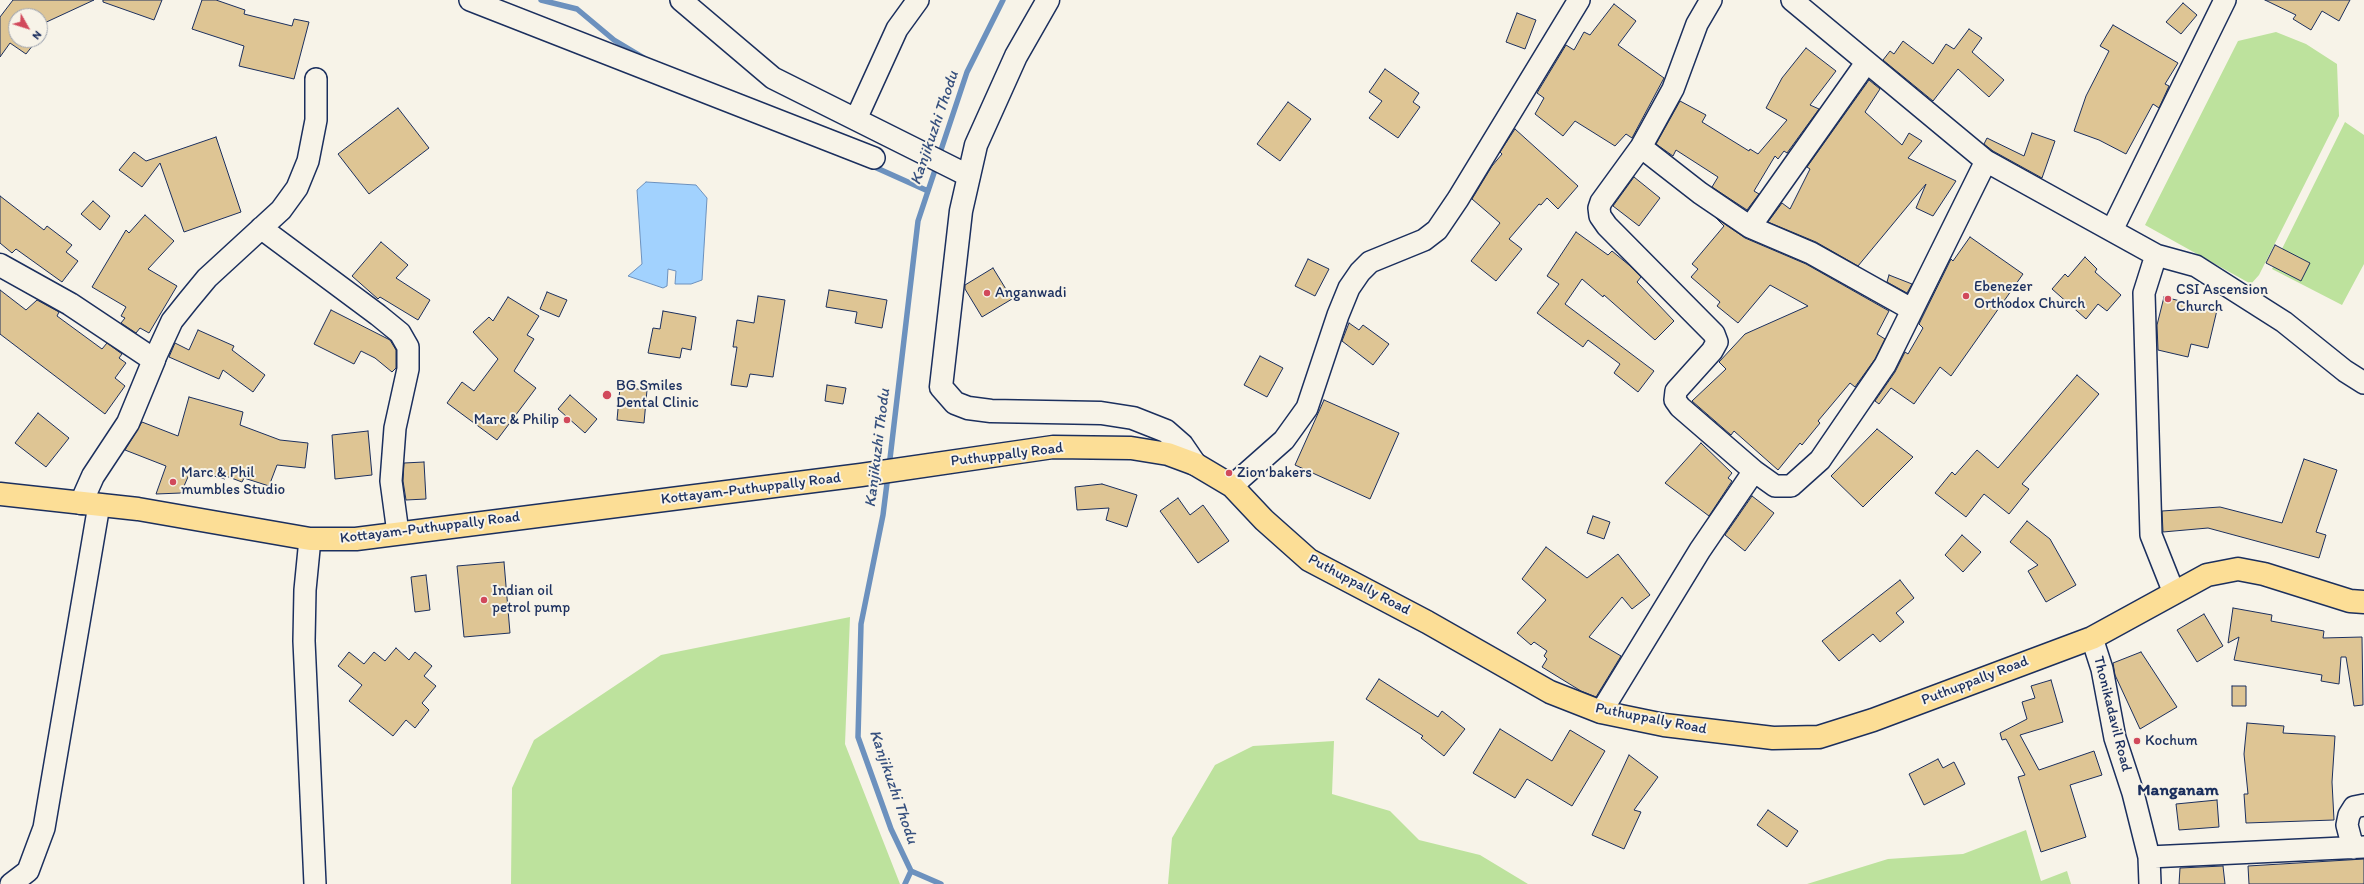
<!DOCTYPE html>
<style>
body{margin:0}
#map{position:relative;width:2364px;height:884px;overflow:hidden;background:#f7f3e8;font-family:Itim,sans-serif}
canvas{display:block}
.north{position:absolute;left:8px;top:8px;width:40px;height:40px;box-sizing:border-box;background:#f7f3e8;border:1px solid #9fa5b1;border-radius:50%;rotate:129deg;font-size:11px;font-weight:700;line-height:16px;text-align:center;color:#1b2f5e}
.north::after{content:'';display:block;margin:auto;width:14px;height:18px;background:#d1495b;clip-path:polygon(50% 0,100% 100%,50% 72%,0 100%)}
</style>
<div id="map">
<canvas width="2364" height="884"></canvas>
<div class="north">N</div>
</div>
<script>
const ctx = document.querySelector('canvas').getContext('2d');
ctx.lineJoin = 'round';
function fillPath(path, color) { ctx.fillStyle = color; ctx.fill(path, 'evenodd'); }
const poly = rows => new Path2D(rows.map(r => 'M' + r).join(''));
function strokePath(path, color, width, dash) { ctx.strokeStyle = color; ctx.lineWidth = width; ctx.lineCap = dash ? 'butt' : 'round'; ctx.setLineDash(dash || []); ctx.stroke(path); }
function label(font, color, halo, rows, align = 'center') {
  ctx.font = font + ' Itim,sans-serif'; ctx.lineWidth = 4; ctx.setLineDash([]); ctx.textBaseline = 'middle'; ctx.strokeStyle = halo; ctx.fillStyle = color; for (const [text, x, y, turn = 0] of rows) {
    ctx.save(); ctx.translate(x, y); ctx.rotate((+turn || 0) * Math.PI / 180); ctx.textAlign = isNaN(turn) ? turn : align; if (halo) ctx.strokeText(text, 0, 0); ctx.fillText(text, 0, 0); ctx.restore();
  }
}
fillPath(poly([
 [2276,32,2306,44,2337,64,2339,116,2259,275,2251,284,2145,225,2238,41],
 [2345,122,2364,135,2364,264,2342,305,2272,269],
 [850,617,845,744,900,884,511,884,512,788,534,740,661,655],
 [1334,741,1332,794,1390,811,1419,840,1480,855,1528,884,1168,884,1172,838,1215,765,1253,746],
 [2026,830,2041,881,2067,871,2071,884,1807,884,1888,859,1963,854]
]), '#bde29d');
const water = poly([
 [646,182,696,185,707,198,702,280,691,284,675,284,676,271,668,269,667,286,663,288,628,276,642,264,637,190,646,182]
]);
fillPath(water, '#a2d2fe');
strokePath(water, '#6c91be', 1);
strokePath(poly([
 [541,0,577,9,614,40,644,58],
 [939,156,967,72,1003,0],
 [870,165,928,191],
 [889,467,918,221,937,164],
 [888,475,883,515,861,624,858,737,891,829,911,871,941,884],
 [905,884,911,871]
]), '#6c91be', 5.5);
const building = poly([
 [13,0,94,0,40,25,40,16,16,16,16,40,37,40,26,54,10,43,0,57,0,17,13,0],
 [103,0,162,0,154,20,103,2,103,0],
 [202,0,216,0,245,10,244,14,292,26,294,19,309,22,294,79,239,66,244,46,192,29,202,0],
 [2265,0,2350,0,2339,21,2322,11,2311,30,2293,19,2296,15,2265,0],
 [2183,3,2197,15,2181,34,2166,22,2183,3],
 [1614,4,1636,21,1618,45,1664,78,1632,138,1626,134,1615,146,1575,121,1563,136,1535,114,1544,98,1537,93,1566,45,1574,50,1584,32,1590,35,1614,4],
 [1517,13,1536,20,1525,49,1506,42,1517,13],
 [2113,25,2178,63,2165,84,2169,86,2159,108,2153,104,2126,154,2099,140,2074,131,2086,96,2109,51,2100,46,2113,25],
 [1969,29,1982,38,1972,52,2004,80,1989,97,1958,69,1933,101,1883,60,1890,51,1894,54,1903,41,1933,64,1946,44,1954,49,1969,29],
 [1806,48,1836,71,1810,105,1819,109,1787,153,1784,151,1778,159,1775,156,1754,191,1759,194,1747,210,1712,187,1718,177,1676,150,1673,156,1656,144,1680,101,1706,115,1702,122,1749,151,1750,149,1758,154,1787,120,1766,108,1782,78,1806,48],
 [1385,69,1419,93,1413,102,1420,107,1398,138,1369,118,1382,101,1369,92,1385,69],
 [1869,80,1880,89,1865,112,1902,145,1909,133,1922,141,1908,158,1956,181,1933,216,1916,208,1926,184,1858,266,1816,242,1768,222,1782,203,1790,209,1810,169,1807,167,1869,80],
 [1288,102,1311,119,1280,161,1257,144,1288,102],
 [398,108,429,148,369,194,338,154,398,108],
 [1515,129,1578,186,1558,209,1547,198,1541,205,1539,204,1509,239,1522,249,1496,281,1471,261,1500,223,1472,199,1492,166,1502,154,1500,152,1515,129],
 [2032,133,2055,141,2042,178,1993,151,1984,144,1987,138,2024,156,2032,133],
 [216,137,241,212,184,232,160,163,142,187,119,170,134,152,146,161,216,137],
 [1634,177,1660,198,1639,226,1613,206,1634,177],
 [0,196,44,230,47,226,72,245,66,252,78,261,62,282,16,249,12,253,0,243,0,196],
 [93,201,110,216,100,230,81,214,93,201],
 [145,215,174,241,148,269,177,286,149,333,140,328,136,333,121,323,125,318,121,316,126,307,92,287,126,230,129,233,145,215],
 [1716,218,1745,238,1806,264,1889,311,1877,334,1885,339,1875,359,1855,387,1850,383,1818,421,1820,423,1802,445,1800,443,1778,470,1734,431,1731,435,1692,401,1726,369,1719,362,1745,334,1808,306,1770,285,1738,323,1717,306,1720,302,1691,277,1698,269,1692,264,1724,226,1716,218],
 [1576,232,1608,255,1612,251,1629,265,1641,277,1637,282,1674,321,1655,340,1604,295,1603,297,1582,279,1565,304,1654,371,1638,392,1614,373,1620,364,1588,340,1583,347,1537,313,1559,284,1547,276,1576,232],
 [1970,237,2023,274,1951,376,1940,367,1914,404,1891,388,1879,404,1875,401,1895,372,1905,352,1908,354,1923,328,1919,324,1951,259,1953,261,1970,237],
 [381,242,408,265,396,278,430,300,418,320,380,297,378,299,352,276,381,242],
 [2275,245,2310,263,2301,281,2266,263,2275,245],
 [2085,257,2097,269,2095,272,2121,295,2107,311,2098,304,2086,319,2052,289,2065,274,2068,277,2085,257],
 [1308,259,1329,269,1315,296,1295,286,1308,259],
 [993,268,1012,299,982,317,965,289,965,285,993,268],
 [1889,275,1912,284,1907,293,1887,282,1889,275],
 [0,290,26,310,37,300,59,312,57,316,102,349,107,343,122,354,119,358,126,363,115,378,125,386,105,414,0,334,0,290],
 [829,290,887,300,882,328,855,323,857,312,826,307,829,290],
 [547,292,567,300,559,317,540,309,547,292],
 [758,296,785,300,773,377,750,374,747,387,731,385,737,347,733,347,737,320,754,323,758,296],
 [508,297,539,316,527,335,534,339,514,371,536,388,497,440,447,403,462,382,474,391,498,359,473,332,489,317,493,321,508,297],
 [2164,297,2217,310,2208,348,2191,344,2188,357,2158,350,2157,325,2164,297],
 [331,310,390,340,396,350,396,368,392,372,375,358,361,351,354,364,314,344,331,310],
 [663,311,696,317,691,350,682,348,680,358,648,353,653,328,660,329,663,311],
 [1349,323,1359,330,1363,325,1389,344,1373,365,1342,341,1349,323],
 [198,330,234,346,232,350,265,375,253,392,223,370,219,379,169,357,175,343,189,350,198,330],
 [1260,356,1283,368,1267,397,1244,385,1260,356],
 [2077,375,2099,394,2022,484,2029,489,2009,514,1984,494,1966,517,1935,493,1952,472,1955,475,1977,450,1998,468,2077,375],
 [827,385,846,388,843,404,825,401,827,385],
 [620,387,647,390,644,423,617,420,620,387],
 [570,395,597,419,585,433,558,409,570,395],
 [189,397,243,412,240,425,280,440,308,443,305,468,277,465,269,486,244,478,242,482,226,476,225,479,191,470,181,493,156,494,166,466,125,450,142,422,178,436,189,397],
 [1324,400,1399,433,1370,499,1295,465,1324,400],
 [38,413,69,438,46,467,15,443,38,413],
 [1877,429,1913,457,1863,507,1831,476,1877,429],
 [368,431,372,475,335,479,332,435,368,431],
 [1701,443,1732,473,1728,478,1732,481,1709,516,1665,483,1701,443],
 [2304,459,2337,470,2316,532,2326,535,2319,558,2208,528,2163,532,2162,511,2220,507,2282,523,2304,459],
 [424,462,426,499,406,500,403,481,404,463,424,462],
 [1102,484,1137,495,1127,527,1106,520,1109,508,1077,510,1075,487,1102,484],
 [1752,496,1774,513,1745,551,1725,535,1752,496],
 [1178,498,1190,515,1203,505,1229,541,1198,563,1160,511,1178,498],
 [1593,516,1610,522,1604,539,1587,533,1593,516],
 [2027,521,2050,539,2076,585,2046,602,2028,571,2038,565,2010,542,2027,521],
 [1962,535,1981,552,1963,572,1945,555,1962,535],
 [1546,547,1587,578,1618,554,1650,595,1632,609,1622,597,1589,637,1621,656,1596,697,1581,691,1542,667,1547,659,1544,656,1547,651,1534,642,1531,645,1517,633,1546,600,1522,579,1546,547],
 [504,562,510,633,464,637,457,566,504,562],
 [426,575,430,610,415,612,411,577,426,575],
 [1900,580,1914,598,1896,613,1904,622,1880,642,1873,634,1839,661,1822,641,1900,580],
 [2233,608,2272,615,2271,621,2324,631,2323,638,2362,637,2363,705,2354,706,2346,657,2341,657,2339,684,2321,681,2322,675,2234,660,2239,637,2228,643,2233,608],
 [2204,614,2223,646,2197,662,2177,630,2204,614],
 [396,648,409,660,415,652,432,666,424,676,436,686,422,703,429,710,415,728,406,720,393,736,349,701,362,685,338,666,349,652,364,664,374,652,385,661,396,648],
 [2141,652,2177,707,2140,729,2115,675,2113,663,2141,652],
 [1379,679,1438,717,1442,711,1465,729,1444,756,1421,738,1423,736,1366,699,1379,679],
 [2051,680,2063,722,2020,735,2039,770,2094,751,2102,775,2070,785,2086,837,2041,852,2018,777,2025,775,2006,739,2002,740,2000,733,2027,719,2022,702,2035,698,2031,686,2051,680],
 [2232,686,2246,686,2246,706,2232,706,2232,686],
 [2247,723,2284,726,2283,733,2335,736,2332,782,2334,820,2246,823,2244,794,2248,794,2244,754,2247,723],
 [1500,729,1552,761,1570,730,1605,751,1572,806,1527,779,1515,798,1473,773,1500,729],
 [1629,755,1658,777,1634,810,1641,812,1624,849,1592,835,1629,755],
 [1938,759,1943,768,1954,762,1965,784,1924,805,1909,774,1938,759],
 [2217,800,2219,827,2179,830,2176,804,2217,800],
 [1768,810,1798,831,1787,847,1757,825,1768,810],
 [2364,859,2364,884,2249,884,2248,866,2364,859],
 [2223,866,2225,884,2179,884,2180,868,2223,866]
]);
fillPath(building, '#dec594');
strokePath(building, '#1b2f5e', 1);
const street = poly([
 [470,0,874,158],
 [681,0,773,78,969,176],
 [1711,0,1697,24,1673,89,1641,147,1601,202,1599,208,1600,216,1607,226,1714,334,1717,342,1712,351,1676,391,1675,400,1680,407,1754,471,1775,486,1791,486,1820,460,1885,365,1986,161],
 [1792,0,1986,161,2156,255,2196,266,2284,322,2345,371,2364,383],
 [856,119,897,29,918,0],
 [1641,147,1700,193,1750,227,1811,253,1911,309],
 [1750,227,1866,63],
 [261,228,378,315,400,333,408,347,408,369,395,428,391,481,398,533],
 [2112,230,2225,0],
 [2156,255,2144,293,2151,535,2174,593],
 [154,360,172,321,188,301,207,278,281,210,297,188,308,161,316,120,316,79],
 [1232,486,1284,440,1307,408,1338,315,1349,288,1360,272,1370,262,1424,240,1437,230,1458,199,1579,0],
 [310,539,305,590,304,641,315,884],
 [2092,638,2102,669,2115,738,2133,793,2149,857,2150,884],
 [1601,712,1700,550,1754,471],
 [2353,848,2347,825,2349,815,2354,807,2364,805],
 [2149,857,2364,847],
 [11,884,28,871,44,828,99,505]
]);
const secondary = poly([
 [1048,0,1016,56,976,145,961,211,941,387,955,403,968,408,991,411,1101,413,1133,418,1166,431,1182,445,1195,464],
 [0,265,70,304,154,360,128,423,93,476,81,503]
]);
const primary = poly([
 [0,494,138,509,310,539,356,539,861,475,1053,447,1131,448,1168,454,1195,464,1232,486,1264,520,1309,560,1427,622,1550,692,1601,712,1664,725,1773,738,1819,737,1873,720,2092,638,2207,575,2238,569,2264,574,2350,601,2364,602]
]);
strokePath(street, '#1b2f5e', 24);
strokePath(secondary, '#1b2f5e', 25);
strokePath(primary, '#1b2f5e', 25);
strokePath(street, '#f7f3e8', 21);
strokePath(secondary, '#f7f3e8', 22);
strokePath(primary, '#fcde96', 22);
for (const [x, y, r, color] of [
 [987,293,4,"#d1495b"],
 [1966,296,4,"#d1495b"],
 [2168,299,4,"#d1495b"],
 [607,395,5,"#d1495b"],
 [567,420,4,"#d1495b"],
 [1229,473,4,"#d1495b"],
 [173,482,4,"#d1495b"],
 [484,600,4,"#d1495b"],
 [2137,741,4,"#d1495b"]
]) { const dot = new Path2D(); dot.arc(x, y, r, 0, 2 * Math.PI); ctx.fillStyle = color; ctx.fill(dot); strokePath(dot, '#f7f3e8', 1.5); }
label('15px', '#1b2f5e', '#f7f3e8', [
 ["Ebenezer",1974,287],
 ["Orthodox Church",1974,304],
 ["CSI Ascension",2176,290],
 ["Church",2176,307],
 ["Anganwadi",995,293],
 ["BG Smiles",616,386],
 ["Dental Clinic",616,403],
 ["Marc & Philip",559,420,"right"],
 ["Marc & Phil",181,473],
 ["mumbles Studio",181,490],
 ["Zion bakers",1237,473],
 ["Indian oil",492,591],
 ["petrol pump",492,608],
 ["Kochum",2145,741]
], 'left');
label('15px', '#1b2f5e', '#f7f3e8', [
 ["Puthuppally Road",1007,455,-7],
 ["Kottayam-Puthuppally Road",751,489,-7],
 ["Kottayam-Puthuppally Road",430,528,-7],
 ["Puthuppally Road",1359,585,28],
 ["Puthuppally Road",1975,681,-21],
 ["Thonikadavil Road",2112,714,76],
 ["Puthuppally Road",1651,719,11]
]);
label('italic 16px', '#36507e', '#f7f3e8', [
 ["Kanjikuzhi Thodu",935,128,-71],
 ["Kanjikuzhi Thodu",878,448,-83],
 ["Kanjikuzhi Thodu",893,787,71]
]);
label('bold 17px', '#1b2f5e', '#f7f3e8', [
 ["Manganam",2178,791]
]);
</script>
